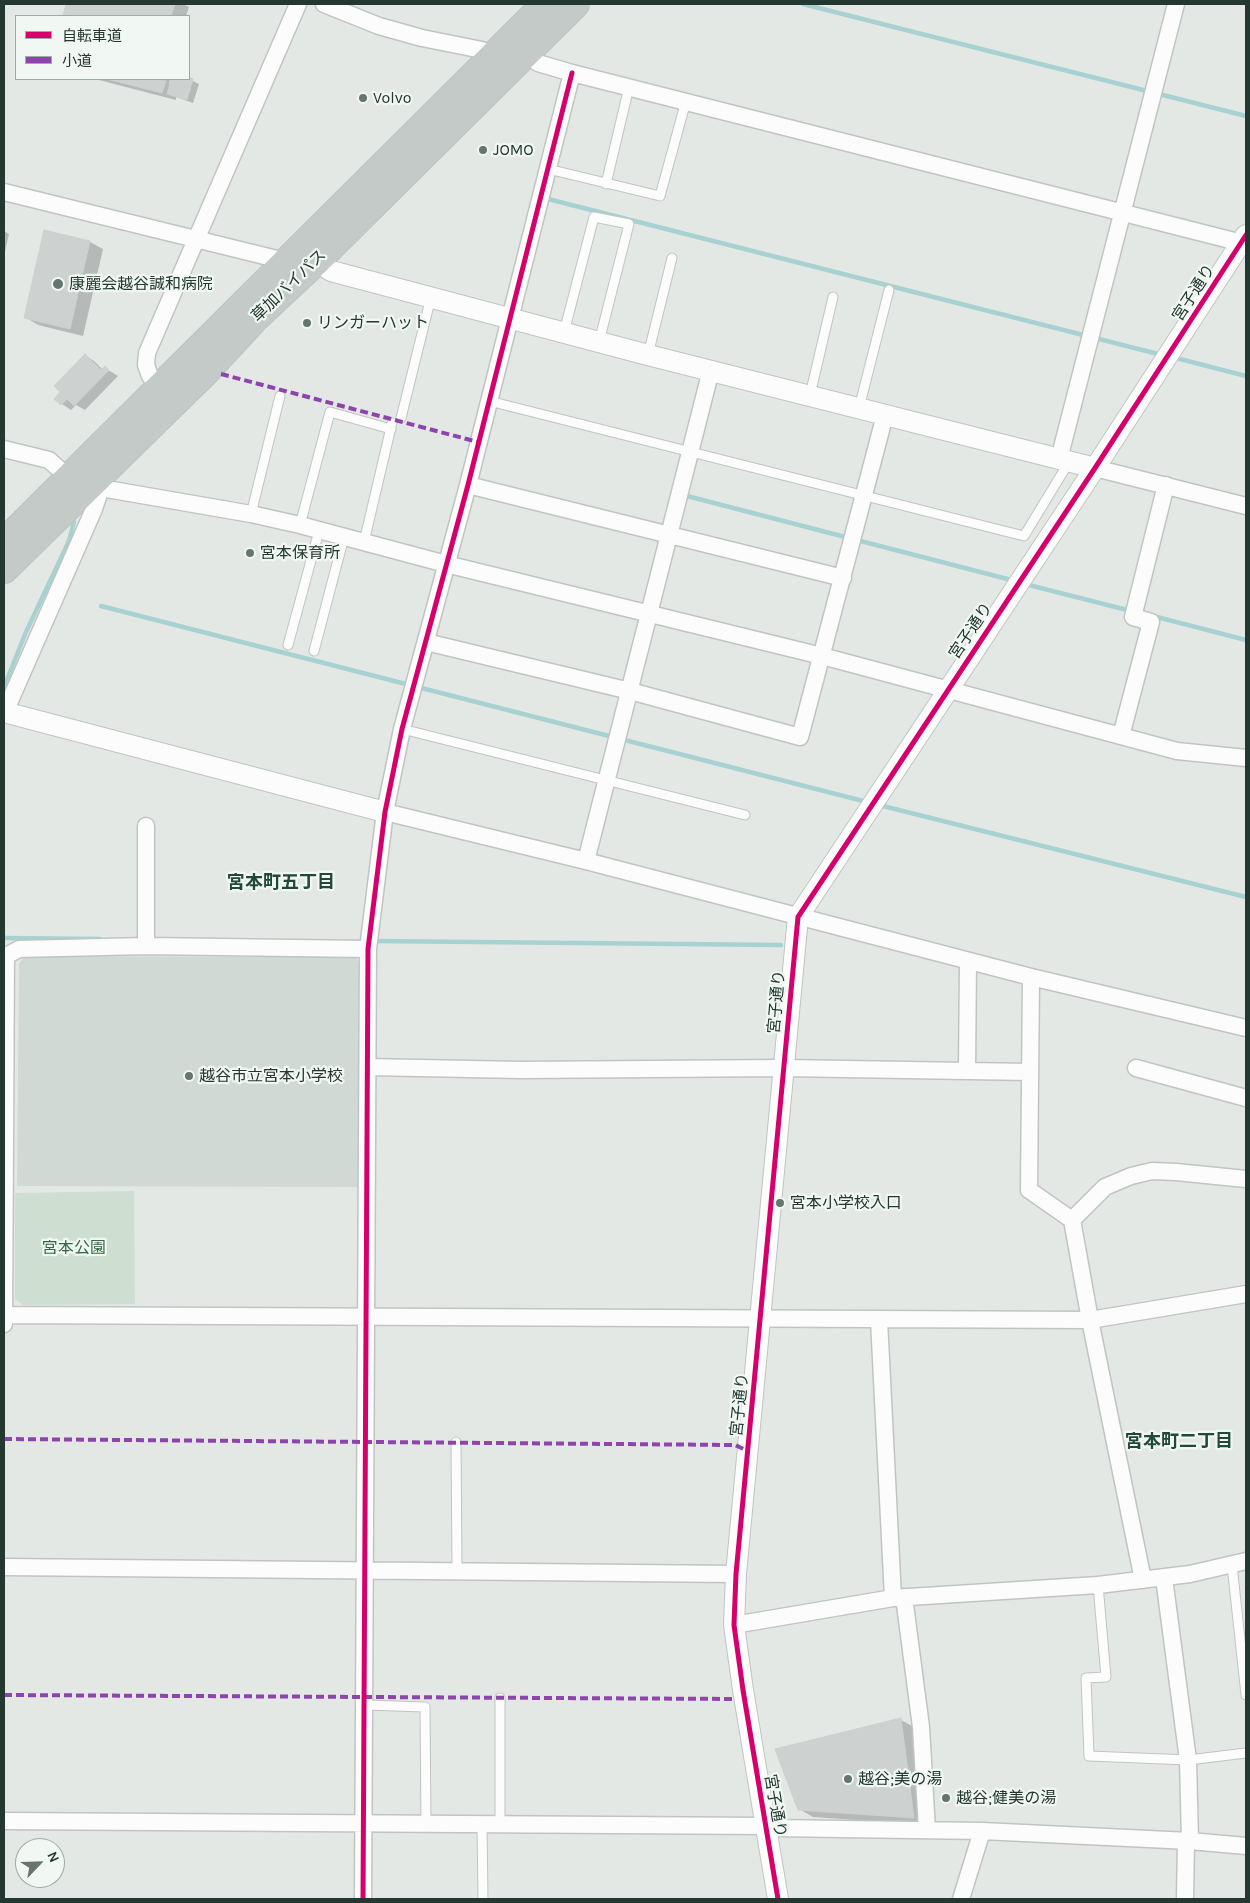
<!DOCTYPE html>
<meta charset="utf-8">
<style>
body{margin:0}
#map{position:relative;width:1250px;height:1903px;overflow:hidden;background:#e3e8e5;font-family:Karla,"Noto Sans JP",sans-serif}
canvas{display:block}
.frame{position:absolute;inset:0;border:5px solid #233830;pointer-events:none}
.legend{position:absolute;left:15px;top:15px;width:175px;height:65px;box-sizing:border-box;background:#f1f7f3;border:1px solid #9faba5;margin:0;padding:6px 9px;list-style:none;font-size:15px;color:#233830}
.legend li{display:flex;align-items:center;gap:10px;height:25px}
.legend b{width:25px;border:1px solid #9faba5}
.north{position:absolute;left:15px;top:1838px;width:50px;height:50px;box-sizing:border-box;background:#f1f7f3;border:1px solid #9faba5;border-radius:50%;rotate:66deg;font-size:14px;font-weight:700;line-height:20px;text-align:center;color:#233830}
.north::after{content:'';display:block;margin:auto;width:18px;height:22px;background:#66766f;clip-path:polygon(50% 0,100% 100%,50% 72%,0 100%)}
</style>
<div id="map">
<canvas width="1250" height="1903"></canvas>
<div class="frame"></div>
<ul class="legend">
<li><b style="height:6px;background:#d6006c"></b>自転車道</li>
<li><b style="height:6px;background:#8e44ad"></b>小道</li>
</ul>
<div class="north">N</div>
</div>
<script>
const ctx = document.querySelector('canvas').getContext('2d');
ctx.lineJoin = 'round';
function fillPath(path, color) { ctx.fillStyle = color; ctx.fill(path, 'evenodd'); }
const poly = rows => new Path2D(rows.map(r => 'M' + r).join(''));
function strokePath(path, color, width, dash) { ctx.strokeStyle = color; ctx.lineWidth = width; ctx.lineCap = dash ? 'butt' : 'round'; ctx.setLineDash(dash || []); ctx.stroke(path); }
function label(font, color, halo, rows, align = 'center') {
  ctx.font = font + ' Karla,"Noto Sans JP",sans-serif'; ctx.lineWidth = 4.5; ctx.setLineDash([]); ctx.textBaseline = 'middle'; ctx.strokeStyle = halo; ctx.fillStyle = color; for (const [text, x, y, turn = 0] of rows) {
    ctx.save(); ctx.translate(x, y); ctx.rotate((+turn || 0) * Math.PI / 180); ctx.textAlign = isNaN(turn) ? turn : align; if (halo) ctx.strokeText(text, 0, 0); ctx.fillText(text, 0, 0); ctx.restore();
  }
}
fillPath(poly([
 [25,956,356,957,360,966,358,1187,17,1186,19,963]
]), '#d1d9d4');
fillPath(poly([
 [134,1191,135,1304,23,1305,15,1299,15,1193]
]), '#cedfd1');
fillPath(poly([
 [67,4,183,4,189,7,186,16,64,16],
 [95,79,189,79,199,84,193,103,176,97,176,100],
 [170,80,172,81,171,86,169,84],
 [4,231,9,234,4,256],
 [45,231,90,242,103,249,83,336,38,325,25,317],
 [85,355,94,361,103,370,105,368,118,376,85,410,76,405,71,410,62,404],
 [901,1720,914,1727,927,1825,813,1817,799,1809]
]), '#0003');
strokePath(poly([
 [803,4,1246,116],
 [548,199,1087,336],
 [1095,338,1162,355],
 [1172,357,1246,376],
 [687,496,1015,581],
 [1025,584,1131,611],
 [101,606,867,802],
 [1153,616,1246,640],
 [4,687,26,632,69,541,74,522],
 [879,805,1246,897],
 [4,938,100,939],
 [373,941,781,945]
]), '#a8d1d1', 4.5);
const building = poly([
 [66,4,175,4,171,16,63,16,66,4],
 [189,77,193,79,187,100,167,94,171,80,168,79,189,77],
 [107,79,156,79,166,81,162,93,107,79],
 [44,230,90,241,70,329,24,318,44,230],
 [85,354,101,370,105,366,109,370,74,406,67,399,61,405,54,399,60,392,54,386,85,354],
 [901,1718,914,1818,798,1810,775,1749,901,1718]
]);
fillPath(building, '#cdd1cf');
strokePath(building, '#ccd0ce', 1);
const service = poly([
 [548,169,660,196,686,101],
 [606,184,629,87],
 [564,332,594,217,629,224,599,342],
 [648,355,672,258],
 [810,395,833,297],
 [489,401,1024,536,1069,462],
 [859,408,889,290],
 [401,418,431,297],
 [251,514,280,396],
 [300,525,330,412,391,429],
 [364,542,392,423],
 [288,645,319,531],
 [314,651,344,537],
 [402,729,745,815],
 [456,1442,457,1571],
 [1232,1565,1246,1695],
 [1098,1585,1106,1677,1086,1678,1089,1756,1188,1760,1246,1753],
 [365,1705,425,1707,426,1824],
 [482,1824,483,1899],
 [500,1825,500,1698]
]);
const minor = poly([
 [324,4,379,26,422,38,482,50,492,58],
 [526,54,538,63,572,73,1246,244],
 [4,192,285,261],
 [160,388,150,376,146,365,147,353,298,4],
 [4,449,49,460,68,477],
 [1059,459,1176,4],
 [1095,468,1246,506],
 [468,485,843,578],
 [426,642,630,691,800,737,885,415],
 [5,712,94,509,101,488,251,514,300,525,446,564,822,656,1177,751,1246,758],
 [1121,736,1151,622,1133,617,1166,485],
 [385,812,586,861,1031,977,1246,1028],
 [586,861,711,370],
 [146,946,146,826],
 [1031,977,1029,1190,1072,1220,1090,1320,1143,1580],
 [368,1067,520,1070,784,1068,1029,1072],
 [1136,1068,1246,1098],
 [967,1071,968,961],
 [1072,1220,1105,1187,1131,1176,1152,1171,1176,1172,1246,1179],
 [4,1315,1090,1320,1246,1294],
 [879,1320,893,1598],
 [4,1324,6,956,19,949,146,946,368,949],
 [4,1567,736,1574],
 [1164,1578,1188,1760,1190,1841],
 [904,1597,921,1727,927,1830],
 [734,1625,893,1598,1098,1585,1190,1574,1246,1561],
 [4,1821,766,1826,773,1828,982,1831,1190,1841,1246,1846],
 [363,1899,368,949,385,812,402,729,468,485,572,73],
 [961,1899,982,1831],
 [1185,1899,1186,1841]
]);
const tertiary = poly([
 [316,261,331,271,648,355,1095,468],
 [4,712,385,812],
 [778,1899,743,1690,734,1625,736,1574,798,917,1095,468,1246,235]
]);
const trunk = poly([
 [4,543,546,4],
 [4,569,205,372,256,317,316,261,575,4]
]);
strokePath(service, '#c0c5c2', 11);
strokePath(minor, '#c0c5c2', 19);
strokePath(tertiary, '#c0c5c2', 22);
strokePath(trunk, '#bcc4c0', 30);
strokePath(service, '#fbfcfb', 9);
strokePath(minor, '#fbfcfb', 16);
strokePath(tertiary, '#fbfcfb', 20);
strokePath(trunk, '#c4cac8', 28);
strokePath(poly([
 [221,374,478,442],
 [4,1439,735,1445,748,1451],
 [4,1695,735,1699]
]), '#8e44ad', 4, [8, 4]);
strokePath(poly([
 [363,1899,368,949,385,812,402,729,468,485,572,73],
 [778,1899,743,1690,734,1625,736,1574,798,917,1095,468,1246,235]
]), '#d6006c', 5);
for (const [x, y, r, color] of [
 [363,98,5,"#66766f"],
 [483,150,5,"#66766f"],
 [58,284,6,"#66766f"],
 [307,323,5,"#66766f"],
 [250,553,5,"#66766f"],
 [189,1076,5,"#66766f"],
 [780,1203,5,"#66766f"],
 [848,1779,5,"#66766f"],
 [946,1798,5,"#66766f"]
]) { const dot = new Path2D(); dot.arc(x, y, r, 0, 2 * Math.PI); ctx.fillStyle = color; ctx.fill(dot); strokePath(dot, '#f1f7f3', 2); }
label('16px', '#233830', '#f1f7f3', [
 ["Volvo",373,98],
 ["JOMO",493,150],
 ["康麗会越谷誠和病院",69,284],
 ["リンガーハット",317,323],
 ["宮本保育所",260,553],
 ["越谷市立宮本小学校",199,1076],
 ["宮本小学校入口",790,1203],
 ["越谷;美の湯",858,1779],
 ["越谷;健美の湯",956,1798]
], 'left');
label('16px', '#233830', '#f1f7f3', [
 ["草加バイパス",289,286,-44],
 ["宮子通り",1194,293,-57],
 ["宮子通り",971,631,-56],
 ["宮子通り",777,1002,-85],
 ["宮子通り",740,1405,-84],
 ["宮子通り",775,1806,80]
]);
label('16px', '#326a41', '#f1f7f3', [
 ["宮本公園",74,1248]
]);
label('bold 18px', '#22483a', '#f1f7f3', [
 ["宮本町五丁目",281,883],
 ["宮本町二丁目",1179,1442]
]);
</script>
